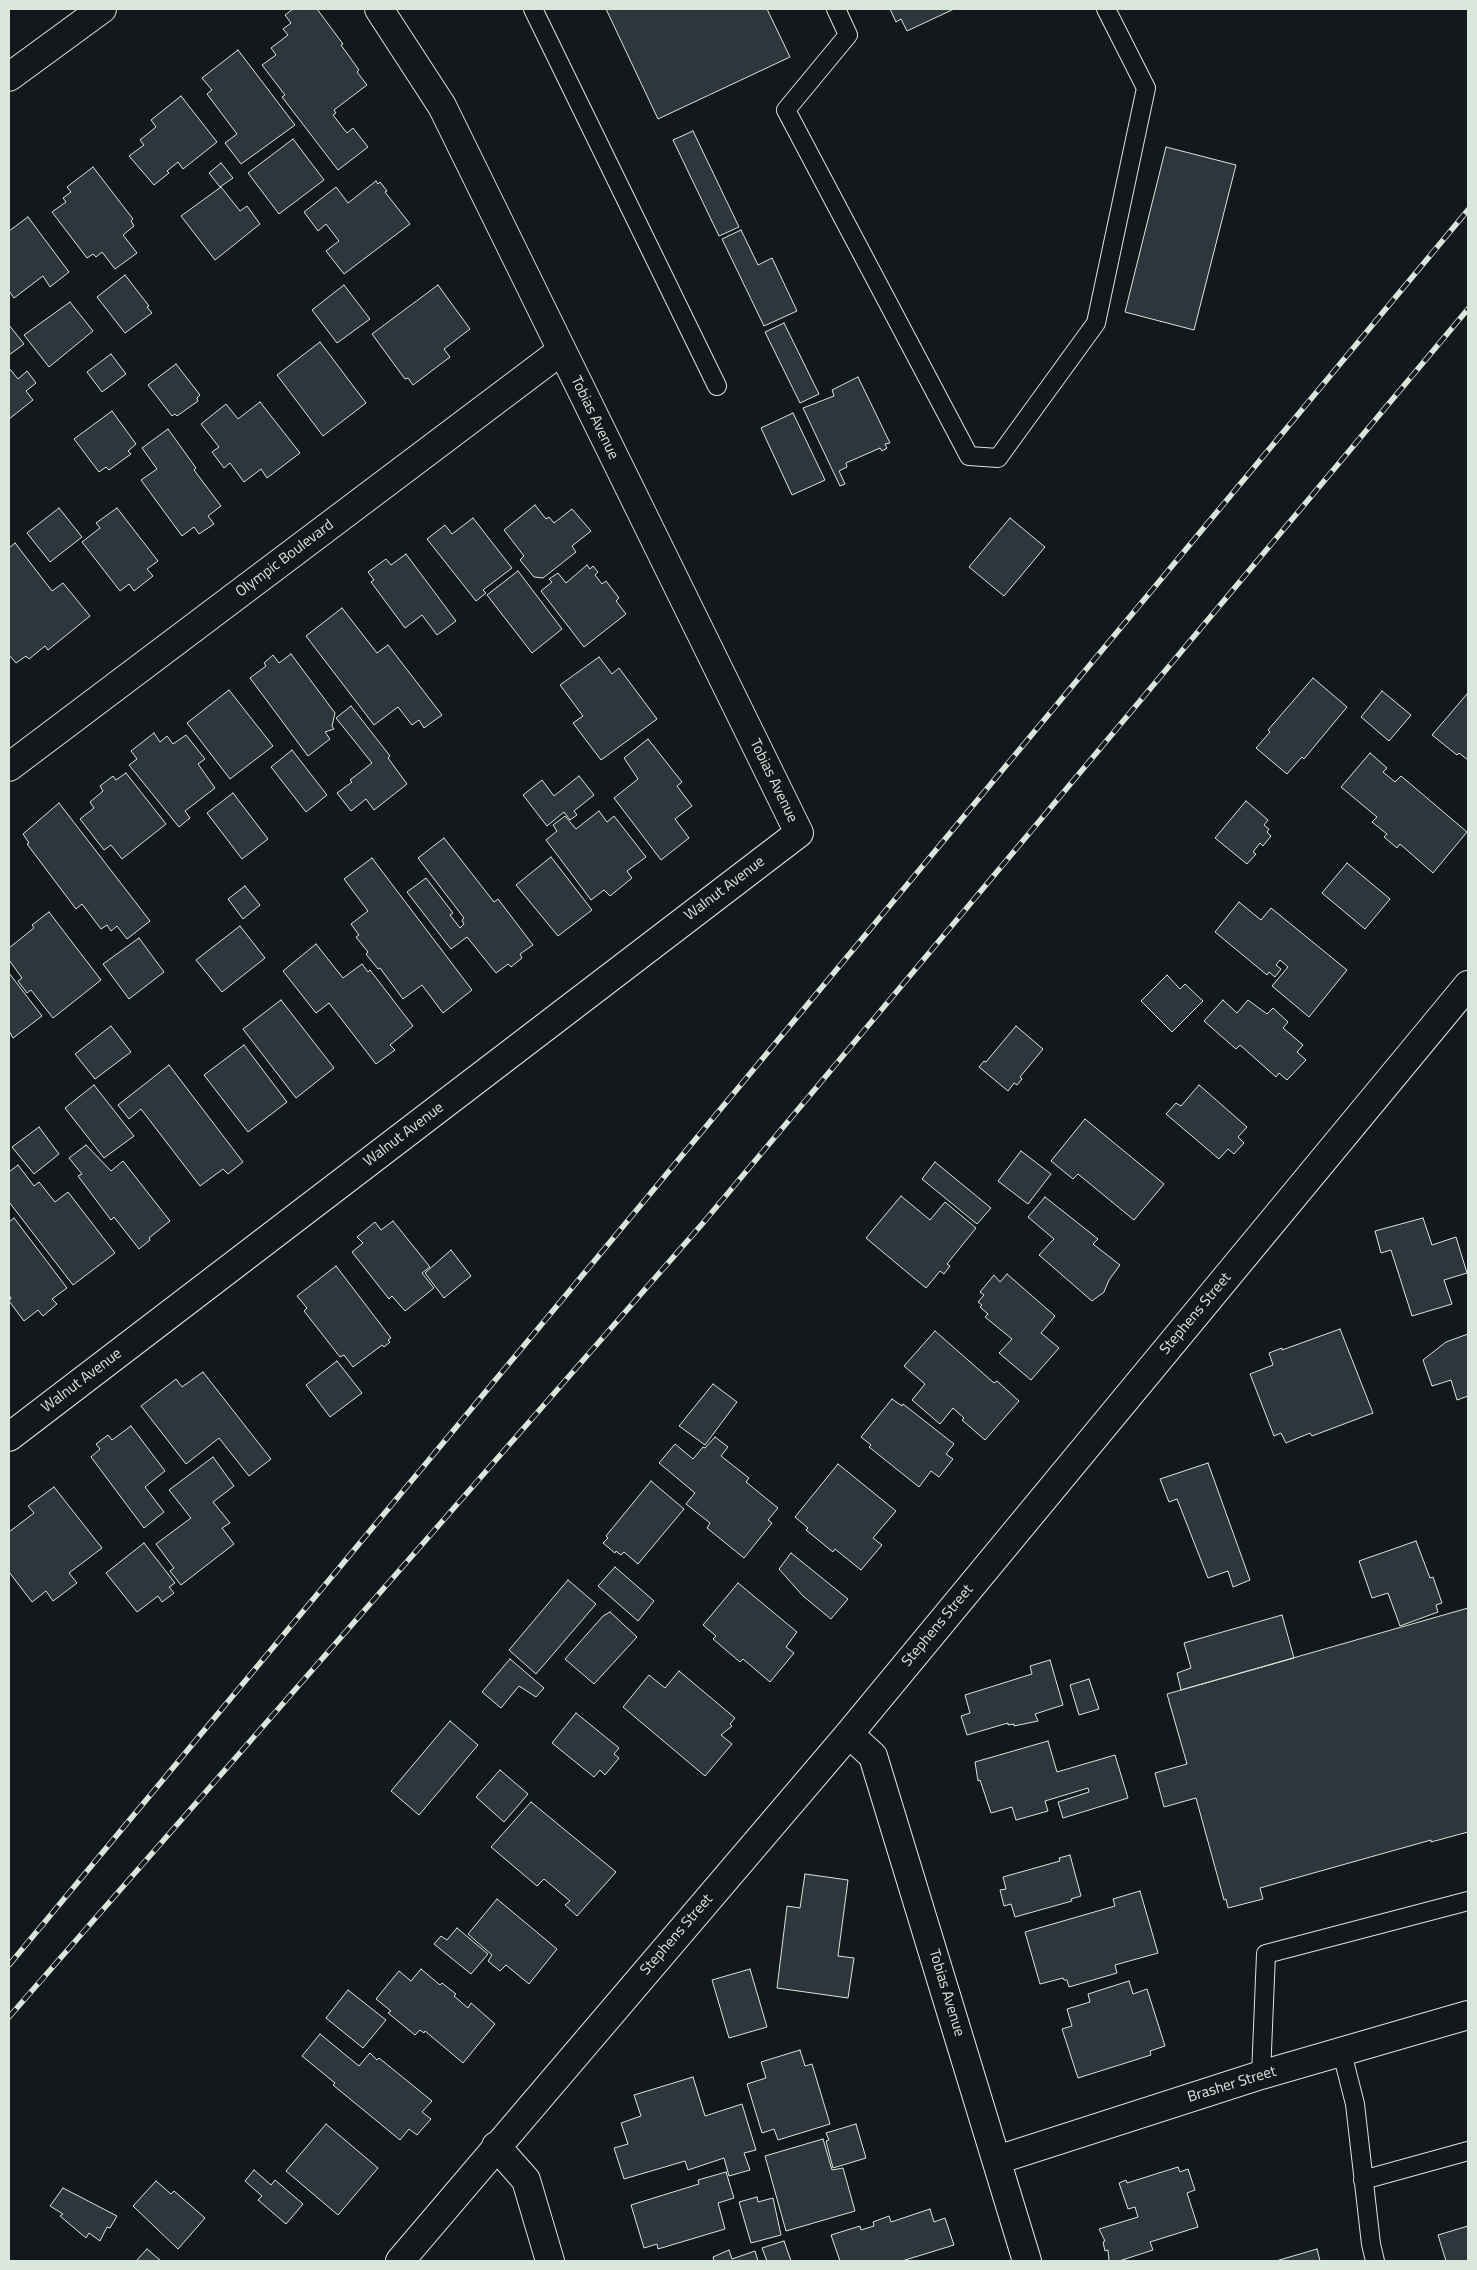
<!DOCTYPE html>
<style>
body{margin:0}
#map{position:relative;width:1477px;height:2270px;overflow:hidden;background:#14181c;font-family:"Titillium Web",sans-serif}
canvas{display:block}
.frame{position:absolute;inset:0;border:10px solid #d8e6dc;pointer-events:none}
</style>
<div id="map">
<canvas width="1477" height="2270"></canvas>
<div class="frame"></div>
</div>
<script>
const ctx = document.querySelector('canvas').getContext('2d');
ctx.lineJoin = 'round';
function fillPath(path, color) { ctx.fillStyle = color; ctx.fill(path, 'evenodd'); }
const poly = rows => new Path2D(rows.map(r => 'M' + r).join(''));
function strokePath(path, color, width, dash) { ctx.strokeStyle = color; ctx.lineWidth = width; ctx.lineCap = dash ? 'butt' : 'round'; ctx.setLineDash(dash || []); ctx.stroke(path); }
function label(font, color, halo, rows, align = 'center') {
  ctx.font = font + ' "Titillium Web",sans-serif'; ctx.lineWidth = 4; ctx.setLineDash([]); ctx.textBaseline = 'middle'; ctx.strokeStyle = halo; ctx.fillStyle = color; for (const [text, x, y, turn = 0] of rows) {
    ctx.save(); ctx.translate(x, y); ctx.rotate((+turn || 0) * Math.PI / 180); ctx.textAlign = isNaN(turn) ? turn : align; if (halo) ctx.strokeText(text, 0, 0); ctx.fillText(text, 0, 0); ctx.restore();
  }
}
const building = poly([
 [293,9,317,9,343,44,341,45,359,70,357,72,367,85,334,110,336,113,333,115,347,133,353,128,368,147,338,170,282,97,285,95,262,65,276,55,271,48,288,35,283,29,291,23,285,15,293,9],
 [606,9,767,9,790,57,658,119,606,9],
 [890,9,954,9,907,31,901,19,896,22,890,9],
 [238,50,295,125,241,164,225,143,237,134,207,94,212,90,202,78,238,50],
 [181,96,217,142,183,169,178,162,167,171,169,173,154,185,129,156,144,145,140,140,156,127,151,120,181,96],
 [693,131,739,227,719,236,673,140,693,131],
 [293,139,324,180,279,214,248,173,293,139],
 [1166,147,1236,165,1194,330,1125,312,1166,147],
 [221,163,233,178,220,187,209,173,221,163],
 [93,167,133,219,131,221,134,226,123,235,137,253,115,269,102,252,96,257,93,254,87,258,52,212,66,202,63,198,71,192,67,187,93,167],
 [376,181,378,184,380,182,387,191,385,192,410,224,344,274,326,251,339,241,326,224,318,231,304,212,336,187,348,203,376,181],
 [221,187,240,211,247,206,260,224,215,260,181,216,221,187],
 [28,217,69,272,50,287,43,276,14,298,9,291,9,231,28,217],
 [741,230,758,265,772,258,797,311,764,326,722,239,741,230],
 [125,275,149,306,147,307,152,313,125,333,97,297,125,275],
 [344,285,370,319,337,343,312,310,344,285],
 [438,285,470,329,444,349,450,357,413,385,408,378,405,379,372,334,438,285],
 [70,302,93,331,49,367,24,335,70,302],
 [784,323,819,394,800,403,765,332,784,323],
 [9,325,24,344,9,355,9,325],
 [320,342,366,403,323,436,277,375,320,342],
 [111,354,126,374,102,392,87,372,111,354],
 [176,364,200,395,197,398,198,401,177,416,175,414,172,416,148,385,176,364],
 [9,368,18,379,27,371,36,383,26,391,33,400,9,419,9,368],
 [858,377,890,443,885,444,887,448,882,451,880,448,846,463,847,467,839,471,845,484,840,486,803,408,834,396,832,390,858,377],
 [260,402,300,453,267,478,261,469,244,482,230,463,224,468,212,452,219,447,201,424,226,404,238,419,260,402],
 [112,411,136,444,128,451,131,454,109,470,106,467,99,472,74,439,112,411],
 [793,413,825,480,792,495,761,428,793,413],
 [168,429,196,468,194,470,221,506,208,516,214,524,199,534,194,527,182,536,141,480,157,469,142,448,168,429],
 [535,505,546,519,549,517,554,523,572,509,591,531,572,546,576,552,543,578,534,577,520,560,524,556,504,530,535,505],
 [59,508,82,537,50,562,27,533,59,508],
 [117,508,158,561,147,569,153,576,134,591,129,584,120,591,82,542,100,528,96,523,117,508],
 [473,518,512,568,483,590,486,593,476,601,427,539,445,525,452,534,473,518],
 [1010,518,1045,547,1004,596,969,567,1010,518],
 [15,543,52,591,63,583,90,616,48,650,45,646,29,659,26,656,16,663,9,655,9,548,15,543],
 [406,554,456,621,437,635,422,615,405,628,371,582,374,580,368,572,386,559,391,565,406,554],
 [587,565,590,569,593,566,598,572,595,575,602,584,606,581,619,598,616,601,626,614,584,647,541,591,552,582,549,579,558,573,566,583,587,565],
 [518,571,562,629,532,653,487,595,518,571],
 [342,608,377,653,388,645,442,715,424,728,419,720,412,725,398,707,374,725,306,636,342,608],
 [291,654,335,713,332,726,334,729,325,732,330,739,308,756,250,678,266,666,264,663,273,655,279,663,291,654],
 [599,657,612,674,619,668,657,719,601,760,573,723,583,716,560,685,599,657],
 [1313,678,1347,707,1304,759,1302,757,1287,774,1256,748,1270,732,1268,730,1313,678],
 [229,690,273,746,230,779,187,723,229,690],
 [1382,691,1411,715,1389,741,1361,717,1382,691],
 [1467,694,1468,695,1468,760,1459,753,1457,755,1432,735,1467,694],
 [351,706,390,756,388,758,407,784,374,810,366,799,351,811,337,793,352,782,350,780,372,763,336,718,351,706],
 [154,733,160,742,167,736,173,744,186,735,205,759,198,764,215,788,185,811,190,818,179,827,129,765,137,759,131,751,154,733],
 [648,739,682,782,677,786,692,806,675,819,689,838,661,860,614,798,638,779,624,758,648,739],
 [292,750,327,795,306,812,271,767,292,750],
 [1370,753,1387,768,1383,772,1395,782,1401,776,1467,832,1433,873,1400,844,1397,848,1384,837,1387,834,1372,822,1377,817,1341,787,1370,753],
 [126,773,166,824,122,859,111,845,104,850,80,819,94,808,90,802,103,791,100,786,113,776,116,780,126,773],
 [579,776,594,795,574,811,577,815,570,820,564,812,547,826,523,795,542,780,554,796,579,776],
 [233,793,268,839,242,859,207,813,233,793],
 [1246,801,1268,820,1264,825,1269,829,1267,832,1271,836,1263,846,1260,843,1253,852,1256,854,1247,864,1215,838,1246,801],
 [59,803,150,921,127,939,117,926,111,931,107,925,101,929,82,904,76,909,27,844,29,843,23,834,59,803],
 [599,811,607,822,614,816,646,857,627,871,632,878,610,896,604,890,591,900,546,840,557,831,553,825,565,816,576,829,599,811],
 [444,838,494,902,498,899,533,945,520,954,522,958,511,967,508,964,496,973,467,937,451,949,407,892,426,878,453,913,450,915,460,928,464,924,462,920,464,918,418,858,444,838],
 [551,857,592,910,558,936,516,885,551,857],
 [372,858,472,990,443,1013,422,985,403,999,380,968,378,969,366,954,368,952,356,937,359,935,351,924,368,911,344,879,372,858],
 [1347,863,1390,899,1365,929,1322,893,1347,863],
 [245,886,260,905,243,919,228,899,245,886],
 [1239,902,1261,920,1271,908,1347,970,1309,1017,1272,986,1288,967,1280,960,1276,965,1281,969,1275,977,1269,972,1267,975,1215,932,1239,902],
 [49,912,101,980,53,1018,31,990,27,993,18,981,22,978,9,960,9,948,34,928,32,925,49,912],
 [240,926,265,958,222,992,196,960,240,926],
 [139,938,164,972,129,999,103,964,139,938],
 [316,944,343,978,362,964,368,972,370,970,413,1026,390,1045,395,1050,376,1064,329,1003,316,1013,283,971,316,944],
 [9,973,42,1016,13,1038,9,1031,9,973],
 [1167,975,1180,989,1185,984,1203,1001,1172,1032,1141,1001,1167,975],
 [281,1000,334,1068,296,1098,243,1029,281,1000],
 [1223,1000,1237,1013,1248,1000,1267,1014,1273,1008,1288,1022,1283,1028,1303,1045,1297,1052,1306,1060,1287,1080,1279,1073,1276,1077,1240,1045,1236,1049,1204,1021,1223,1000],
 [111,1026,131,1052,95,1079,75,1054,111,1026],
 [1016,1026,1043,1049,1020,1077,1022,1079,1017,1085,1014,1083,1008,1091,979,1067,984,1061,986,1062,1016,1026],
 [244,1045,287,1102,248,1132,204,1075,244,1045],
 [169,1065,243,1162,228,1174,223,1169,200,1186,141,1109,129,1119,118,1105,169,1065],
 [94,1085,134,1136,104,1158,65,1108,94,1085],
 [1199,1085,1247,1127,1238,1137,1244,1143,1234,1154,1228,1149,1219,1159,1166,1114,1176,1103,1181,1106,1199,1085],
 [1085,1119,1164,1184,1134,1220,1078,1174,1073,1179,1051,1161,1085,1119],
 [39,1127,59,1154,34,1174,12,1147,39,1127],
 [86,1145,111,1171,123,1161,170,1221,149,1238,150,1240,139,1249,114,1217,111,1220,78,1176,82,1174,69,1158,86,1145],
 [1021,1151,1051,1174,1028,1204,998,1181,1021,1151],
 [935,1162,991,1208,977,1224,922,1179,935,1162],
 [18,1165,34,1186,39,1182,55,1202,68,1192,115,1253,73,1285,9,1202,9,1172,18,1165],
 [901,1196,930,1220,945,1202,976,1228,947,1264,950,1266,944,1274,940,1271,926,1288,866,1238,901,1196],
 [1045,1197,1098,1239,1093,1244,1120,1265,1109,1280,1104,1292,1092,1301,1039,1255,1054,1239,1028,1217,1045,1197],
 [14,1218,67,1288,52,1299,57,1304,43,1316,38,1310,24,1321,9,1301,11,1298,9,1295,9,1222,14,1218],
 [1423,1218,1432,1245,1456,1237,1467,1273,1444,1280,1452,1304,1412,1316,1391,1250,1381,1253,1375,1231,1423,1218],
 [393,1221,430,1267,422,1273,434,1288,405,1311,392,1296,389,1299,352,1252,363,1243,357,1237,375,1222,381,1230,393,1221],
 [451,1250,471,1276,444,1298,425,1273,451,1250],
 [336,1266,391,1338,388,1340,390,1342,384,1347,382,1345,353,1367,344,1355,340,1357,304,1311,307,1308,297,1296,336,1266],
 [1007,1274,1055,1316,1041,1333,1059,1348,1031,1380,999,1353,1012,1339,985,1317,988,1314,980,1307,982,1305,978,1302,984,1295,980,1292,994,1275,1000,1282,1007,1274],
 [1340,1329,1373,1413,1312,1436,1310,1433,1286,1443,1281,1433,1274,1436,1250,1374,1273,1365,1269,1353,1282,1348,1282,1350,1340,1329],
 [935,1331,994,1383,997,1381,1019,1401,985,1440,962,1420,964,1418,953,1408,940,1424,912,1400,925,1384,904,1366,935,1331],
 [1468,1334,1468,1396,1457,1400,1451,1380,1432,1386,1423,1360,1446,1342,1468,1334],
 [337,1361,362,1393,330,1417,306,1385,337,1361],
 [203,1372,271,1459,249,1476,219,1438,186,1464,141,1406,176,1379,182,1387,203,1372],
 [713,1384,737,1402,705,1445,679,1426,713,1384],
 [892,1399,902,1406,903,1404,954,1444,946,1454,953,1459,939,1477,931,1471,919,1487,869,1447,871,1445,861,1437,892,1399],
 [131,1426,165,1471,145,1487,164,1512,144,1528,91,1457,100,1449,96,1444,108,1435,112,1440,131,1426],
 [715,1437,728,1447,721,1456,749,1478,746,1482,778,1508,768,1520,772,1523,744,1558,707,1528,710,1523,686,1504,695,1493,659,1463,675,1444,693,1459,703,1447,705,1448,715,1437],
 [213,1457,234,1486,213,1502,230,1523,222,1528,234,1544,181,1585,170,1571,174,1568,156,1544,191,1518,169,1490,213,1457],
 [1208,1463,1250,1580,1233,1587,1228,1571,1208,1578,1177,1499,1169,1502,1160,1479,1208,1463],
 [838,1464,896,1511,873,1538,882,1545,861,1570,835,1549,833,1552,806,1530,808,1528,795,1517,838,1464],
 [651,1481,684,1509,638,1564,624,1552,621,1555,616,1551,615,1553,603,1543,608,1538,606,1536,651,1481],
 [54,1487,102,1548,69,1573,77,1583,53,1601,46,1591,32,1602,9,1572,9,1532,34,1513,28,1506,54,1487],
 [1416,1541,1430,1578,1433,1577,1442,1603,1436,1605,1438,1612,1400,1626,1388,1593,1372,1598,1359,1561,1416,1541],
 [144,1543,175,1583,169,1587,174,1593,162,1602,158,1596,137,1612,106,1573,144,1543],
 [791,1553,848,1599,831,1619,803,1596,779,1569,791,1553],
 [615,1567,654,1601,638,1621,598,1586,615,1567],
 [568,1580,596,1604,536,1674,509,1650,568,1580],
 [738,1583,797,1632,786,1647,794,1653,770,1682,743,1659,740,1662,713,1639,716,1636,703,1625,738,1583],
 [1468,1608,1468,1832,1431,1842,1431,1840,1260,1888,1263,1899,1228,1908,1226,1899,1224,1900,1196,1798,1164,1807,1155,1773,1187,1764,1167,1694,1468,1608],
 [610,1612,637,1637,594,1684,565,1659,603,1616,610,1612],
 [1282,1615,1294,1658,1181,1690,1177,1673,1191,1668,1184,1643,1282,1615],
 [510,1659,544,1688,536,1697,519,1686,501,1708,482,1692,510,1659],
 [1050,1660,1063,1705,1035,1714,1038,1721,1014,1726,1014,1724,1008,1725,1008,1723,967,1735,961,1716,970,1713,965,1695,1032,1674,1030,1666,1050,1660],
 [679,1671,735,1718,730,1724,732,1726,721,1735,732,1744,705,1776,623,1707,649,1675,665,1688,679,1671],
 [1089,1679,1099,1709,1079,1715,1070,1685,1089,1679],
 [576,1713,619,1748,614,1754,619,1758,605,1775,600,1770,594,1777,552,1743,576,1713],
 [450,1721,478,1745,419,1815,391,1791,450,1721],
 [1048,1741,1057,1772,1115,1755,1128,1798,1063,1818,1058,1802,1089,1792,1088,1788,1045,1801,1048,1811,1016,1820,1012,1807,991,1813,980,1780,978,1781,975,1762,1048,1741],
 [500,1770,528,1794,504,1822,476,1797,500,1770],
 [531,1802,616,1872,577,1916,565,1905,570,1901,544,1879,537,1886,491,1847,531,1802],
 [1070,1855,1081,1896,1071,1899,1072,1901,1015,1917,1011,1904,1004,1906,1000,1890,1006,1889,1003,1877,1060,1861,1059,1858,1070,1855],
 [805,1874,848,1880,838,1956,854,1958,848,1998,777,1988,787,1906,800,1908,805,1874],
 [1140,1891,1158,1953,1115,1965,1117,1973,1069,1987,1067,1980,1064,1980,1063,1978,1040,1984,1025,1932,1115,1906,1113,1899,1140,1891],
 [497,1899,557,1949,529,1984,506,1965,500,1971,488,1961,492,1955,468,1934,497,1899],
 [457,1928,488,1954,471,1974,434,1944,441,1936,447,1940,457,1928],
 [421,1969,440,1985,442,1983,456,1994,454,1996,468,2008,471,2003,495,2024,463,2063,425,2031,424,2033,420,2030,415,2035,388,2013,391,2011,376,1999,399,1971,411,1981,421,1969],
 [750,1969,767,2027,729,2038,712,1980,750,1969],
 [1129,1981,1133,1994,1147,1989,1165,2046,1150,2051,1151,2055,1078,2078,1062,2029,1072,2026,1067,2009,1090,2002,1088,1994,1129,1981],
 [348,1990,386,2020,363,2048,326,2018,348,1990],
 [320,2034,359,2066,370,2053,377,2060,379,2058,432,2101,422,2112,431,2119,417,2135,409,2129,400,2140,333,2085,335,2083,302,2056,320,2034],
 [800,2050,805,2066,812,2064,830,2124,778,2140,774,2129,762,2133,747,2084,766,2078,761,2062,800,2050],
 [693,2077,705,2116,742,2104,756,2150,744,2153,750,2170,729,2176,724,2158,688,2170,685,2161,624,2179,614,2148,628,2144,621,2123,641,2116,634,2095,693,2077],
 [326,2124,378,2168,338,2215,286,2171,326,2124],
 [856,2124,866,2158,833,2168,826,2141,829,2140,826,2133,856,2124],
 [823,2139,832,2170,843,2168,855,2211,786,2231,765,2156,823,2139],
 [1178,2167,1180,2172,1188,2169,1195,2190,1187,2193,1198,2227,1150,2242,1153,2250,1119,2261,1109,2261,1108,2250,1105,2251,1103,2242,1105,2241,1099,2229,1138,2217,1135,2207,1128,2209,1119,2183,1126,2180,1127,2183,1178,2167],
 [254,2170,271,2185,275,2180,303,2204,286,2224,258,2200,262,2196,245,2181,254,2170],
 [726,2172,734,2198,718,2203,725,2229,658,2249,657,2244,644,2248,631,2205,699,2184,698,2180,726,2172],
 [156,2181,171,2194,174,2191,205,2218,178,2249,133,2206,156,2181],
 [63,2188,117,2216,110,2228,107,2227,100,2241,89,2233,86,2238,60,2216,63,2214,50,2206,63,2188],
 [757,2197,758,2202,773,2198,781,2235,751,2243,739,2202,757,2197],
 [930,2209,934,2222,945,2218,954,2245,902,2261,840,2261,831,2235,860,2226,861,2230,874,2226,873,2222,889,2216,891,2222,930,2209],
 [1468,2226,1468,2261,1446,2261,1438,2235,1468,2226],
 [784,2241,791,2261,767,2261,762,2248,784,2241],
 [147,2249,161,2261,136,2261,147,2249],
 [1317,2249,1320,2261,1276,2261,1317,2249],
 [729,2250,732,2259,755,2251,758,2261,714,2261,713,2257,729,2250]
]);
fillPath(building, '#2c363c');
strokePath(building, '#d8e6dc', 1);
const lane = poly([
 [533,9,717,386],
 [836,9,848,35,786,110,969,456,998,458,1096,323,1146,88,1106,9],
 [1342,2053,1355,2104,1371,2244,1375,2261],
 [1261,2075,1266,1954,1468,1901],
 [1363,2180,1468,2151]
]);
const street = poly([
 [9,767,561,351],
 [9,1437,799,833,442,106,379,9],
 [849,1734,873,1756,1027,2261],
 [496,2146,526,2180,550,2261],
 [997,2160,1261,2075,1468,2015],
 [400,2261,849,1734,1468,985]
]);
const secondary = poly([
 [9,77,102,9]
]);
strokePath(lane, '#d8e6dc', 20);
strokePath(street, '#d8e6dc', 30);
strokePath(secondary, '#d8e6dc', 30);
strokePath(lane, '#14181c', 18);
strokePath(street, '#14181c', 28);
strokePath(secondary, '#14181c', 28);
const rail = poly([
 [9,1965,1468,210],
 [9,2017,703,1223,1468,309]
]);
strokePath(rail, '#d8e6dc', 5.5);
strokePath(rail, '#14181c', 4, [11]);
label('15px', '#d8e6dc', '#14181c', [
 ["Tobias Avenue",594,418,64],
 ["Olympic Boulevard",285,559,-37],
 ["Tobias Avenue",773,781,64],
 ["Walnut Avenue",725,889,-37],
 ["Walnut Avenue",404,1135,-37],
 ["Stephens Street",1196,1314,-50],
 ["Walnut Avenue",82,1381,-37],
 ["Stephens Street",938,1626,-50],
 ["Stephens Street",677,1935,-49],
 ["Tobias Avenue",946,1993,73],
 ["Brasher Street",1232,2085,-17]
]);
</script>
